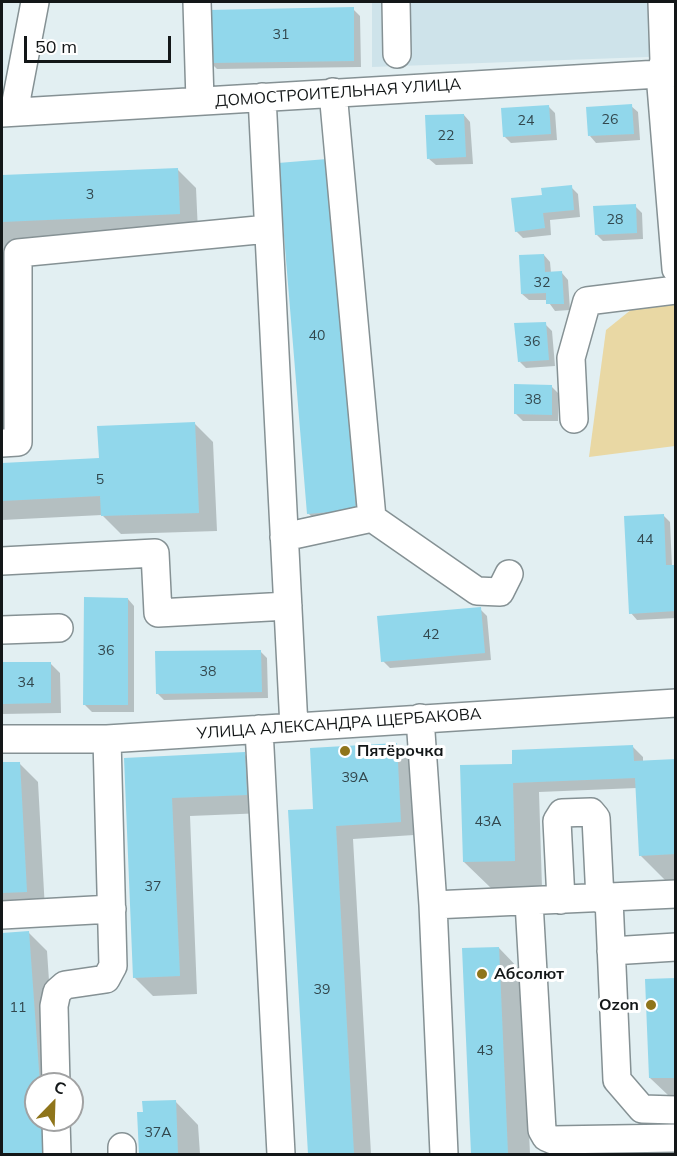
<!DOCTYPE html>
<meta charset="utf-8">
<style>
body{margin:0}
#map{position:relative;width:677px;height:1156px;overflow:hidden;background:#e2eff2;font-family:Mulish,sans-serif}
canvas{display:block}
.frame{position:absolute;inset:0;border:3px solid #131718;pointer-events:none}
.north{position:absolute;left:24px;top:1072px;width:60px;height:60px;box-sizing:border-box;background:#fff;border:2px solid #a1a2a3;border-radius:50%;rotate:23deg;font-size:16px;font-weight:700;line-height:24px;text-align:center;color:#131718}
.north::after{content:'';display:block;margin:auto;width:21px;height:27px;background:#8f751b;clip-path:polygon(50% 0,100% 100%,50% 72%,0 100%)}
.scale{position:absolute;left:24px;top:36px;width:147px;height:27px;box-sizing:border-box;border:3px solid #131718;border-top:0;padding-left:8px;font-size:18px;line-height:21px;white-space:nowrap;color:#131718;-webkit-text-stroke:4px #fff;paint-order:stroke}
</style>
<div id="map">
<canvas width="677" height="1156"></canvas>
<div class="frame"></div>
<div class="north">С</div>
<div class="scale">50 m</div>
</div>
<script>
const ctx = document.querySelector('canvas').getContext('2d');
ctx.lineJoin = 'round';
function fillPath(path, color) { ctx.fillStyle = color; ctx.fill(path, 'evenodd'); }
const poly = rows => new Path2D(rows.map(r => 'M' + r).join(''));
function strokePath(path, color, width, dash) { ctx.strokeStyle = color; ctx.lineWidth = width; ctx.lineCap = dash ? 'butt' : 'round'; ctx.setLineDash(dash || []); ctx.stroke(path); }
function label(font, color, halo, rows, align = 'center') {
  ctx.font = font + ' Mulish,sans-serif'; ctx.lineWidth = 6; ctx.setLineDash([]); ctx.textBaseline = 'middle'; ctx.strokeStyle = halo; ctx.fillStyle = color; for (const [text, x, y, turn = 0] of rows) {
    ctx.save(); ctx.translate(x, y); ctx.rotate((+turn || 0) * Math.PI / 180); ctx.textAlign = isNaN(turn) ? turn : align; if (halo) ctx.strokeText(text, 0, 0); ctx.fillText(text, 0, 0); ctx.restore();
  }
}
fillPath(poly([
 [372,2,675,2,675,56,372,67]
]), '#cee3ea');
fillPath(poly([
 [653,292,675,298,675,446,589,457,606,330]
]), '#e9d8a4');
fillPath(poly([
 [353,9,360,16,361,67,217,69,210,62],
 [631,106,638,112,640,140,596,143,590,136],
 [549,107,555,113,557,140,511,143,504,136],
 [464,115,470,122,473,164,436,165,429,159],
 [326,161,374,528,327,532,308,513],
 [178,170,196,188,198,232,10,240,18,434,2,435,2,177],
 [571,187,578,194,580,217,550,220,551,235,523,238,516,231,543,196],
 [635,206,642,213,643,239,603,241,596,234],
 [544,255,550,262,551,273,562,273,568,280,570,310,555,311,547,300,529,300,522,294],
 [545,324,552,331,555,366,526,368,520,362],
 [551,386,558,393,558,421,523,421,516,414],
 [195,424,213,442,217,531,121,534,102,515,2,520,2,465,100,459],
 [663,515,670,522,672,567,676,566,676,618,637,620,631,613],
 [128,599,134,606,134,712,92,712,85,705],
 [480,609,487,616,491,660,390,668,383,661],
 [260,651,267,658,268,698,164,700,157,693],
 [50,663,60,673,61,713,2,714,2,664],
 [396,744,409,758,414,835,353,839,371,1154,309,1154,290,811,317,810],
 [633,747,643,757,643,762,676,760,676,882,668,883,640,855,637,788,539,792,542,888,492,889,464,862,512,766],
 [244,754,263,772,265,813,190,816,197,994,153,996,135,978,126,759],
 [19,763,38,782,45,910,2,912,2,764],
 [28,932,47,951,56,1084,36,1084,36,1120,62,1154,2,1154,2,934],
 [499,948,522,972,530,1154,472,1154,464,950],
 [676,979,676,1096,669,1096,650,1078],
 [175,1101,198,1125,200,1154,141,1154,139,1114],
 [666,1149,676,1149,676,1154,666,1154]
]), '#0003');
fillPath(poly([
 [354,7,354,61,209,63,208,10],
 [632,104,634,134,588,136,586,107],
 [549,105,551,134,503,137,501,108],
 [464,114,466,157,427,159,425,115],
 [327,159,356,510,307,514,278,163],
 [178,168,180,214,2,222,2,175],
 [572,185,574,210,543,213,545,228,515,232,511,198,542,195,541,188],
 [636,204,637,233,595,235,593,206],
 [544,254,545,272,562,271,564,304,546,304,546,293,521,294,519,255],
 [546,322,549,360,518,362,514,323],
 [514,384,552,385,552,415,514,414],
 [195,422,199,513,101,516,100,496,2,501,2,463,99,458,97,426],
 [664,514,666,565,676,565,676,611,629,614,624,516],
 [84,597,128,598,128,705,83,705],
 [481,607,485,653,381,662,377,616],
 [261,650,262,692,156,694,155,651],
 [2,662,51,662,51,703,2,704],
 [397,743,401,822,336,826,354,1154,308,1154,288,810,313,809,310,748],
 [633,745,634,761,676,759,676,854,639,856,635,778,513,783,515,861,463,862,460,765,512,764,512,750],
 [245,752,247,795,172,798,180,976,133,978,124,758],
 [2,762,20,762,27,892,2,893],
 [29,931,40,1084,36,1084,36,1120,43,1120,45,1154,2,1154,2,933],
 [499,947,508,1154,471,1154,462,948],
 [676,978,676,1078,649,1078,645,979],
 [176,1100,178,1154,139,1154,137,1112,143,1112,142,1101]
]), '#91d7eb');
const minor = poly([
 [197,2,200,101],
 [396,2,397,54],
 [662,2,664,61,660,74,676,269],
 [262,97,294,727],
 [14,112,35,2],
 [2,113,676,73],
 [574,419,571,358,587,301,676,290],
 [2,443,18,442,18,253,268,229],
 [372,518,477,591,500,592,509,574],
 [284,537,372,518,333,92],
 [2,561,155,553,158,613,288,606],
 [2,630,59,628],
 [420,718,433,905,444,1154],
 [259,729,281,1154],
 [2,739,107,739,676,703],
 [609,899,617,1080,642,1109,676,1110],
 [561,900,557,821,562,813,591,812,596,818,600,899],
 [529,902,542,1130,546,1137,553,1140,676,1138],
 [433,905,676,894],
 [2,915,112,909],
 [611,951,676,947],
 [56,1084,54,1006,57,992,65,985,106,979,113,966,107,739],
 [56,1120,57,1154],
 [122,1147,122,1154]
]);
strokePath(minor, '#859194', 30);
strokePath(minor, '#fff', 27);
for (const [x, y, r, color] of [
 [345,751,6,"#8f751b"],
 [482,974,6,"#8f751b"],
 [651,1005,6,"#8f751b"]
]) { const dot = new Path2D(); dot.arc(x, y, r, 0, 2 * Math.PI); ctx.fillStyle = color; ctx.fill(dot); strokePath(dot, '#fff', 2); }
label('14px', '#32474d', null, [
 ["31",281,35],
 ["26",610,120],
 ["24",526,121],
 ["22",446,136],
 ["3",90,195],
 ["28",615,220],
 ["32",542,283],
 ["40",317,336],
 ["36",532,342],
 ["38",533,400],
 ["5",100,480],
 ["44",645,540],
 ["42",431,635],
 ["36",106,651],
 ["38",208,672],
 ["34",26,683],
 ["39А",355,778],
 ["43А",488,822],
 ["37",153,887],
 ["39",322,990],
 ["11",18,1008],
 ["43",485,1051],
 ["37А",158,1133]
]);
label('16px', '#131718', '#fff', [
 ["ДОМОСТРОИТЕЛЬНАЯ УЛИЦА",338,93,-4],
 ["УЛИЦА АЛЕКСАНДРА ЩЕРБАКОВА",339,724,-4]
]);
label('bold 16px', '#131718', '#fff', [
 ["Пятёрочка",357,751],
 ["Абсолют",494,974],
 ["Ozon",639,1005,"right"]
], 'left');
</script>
